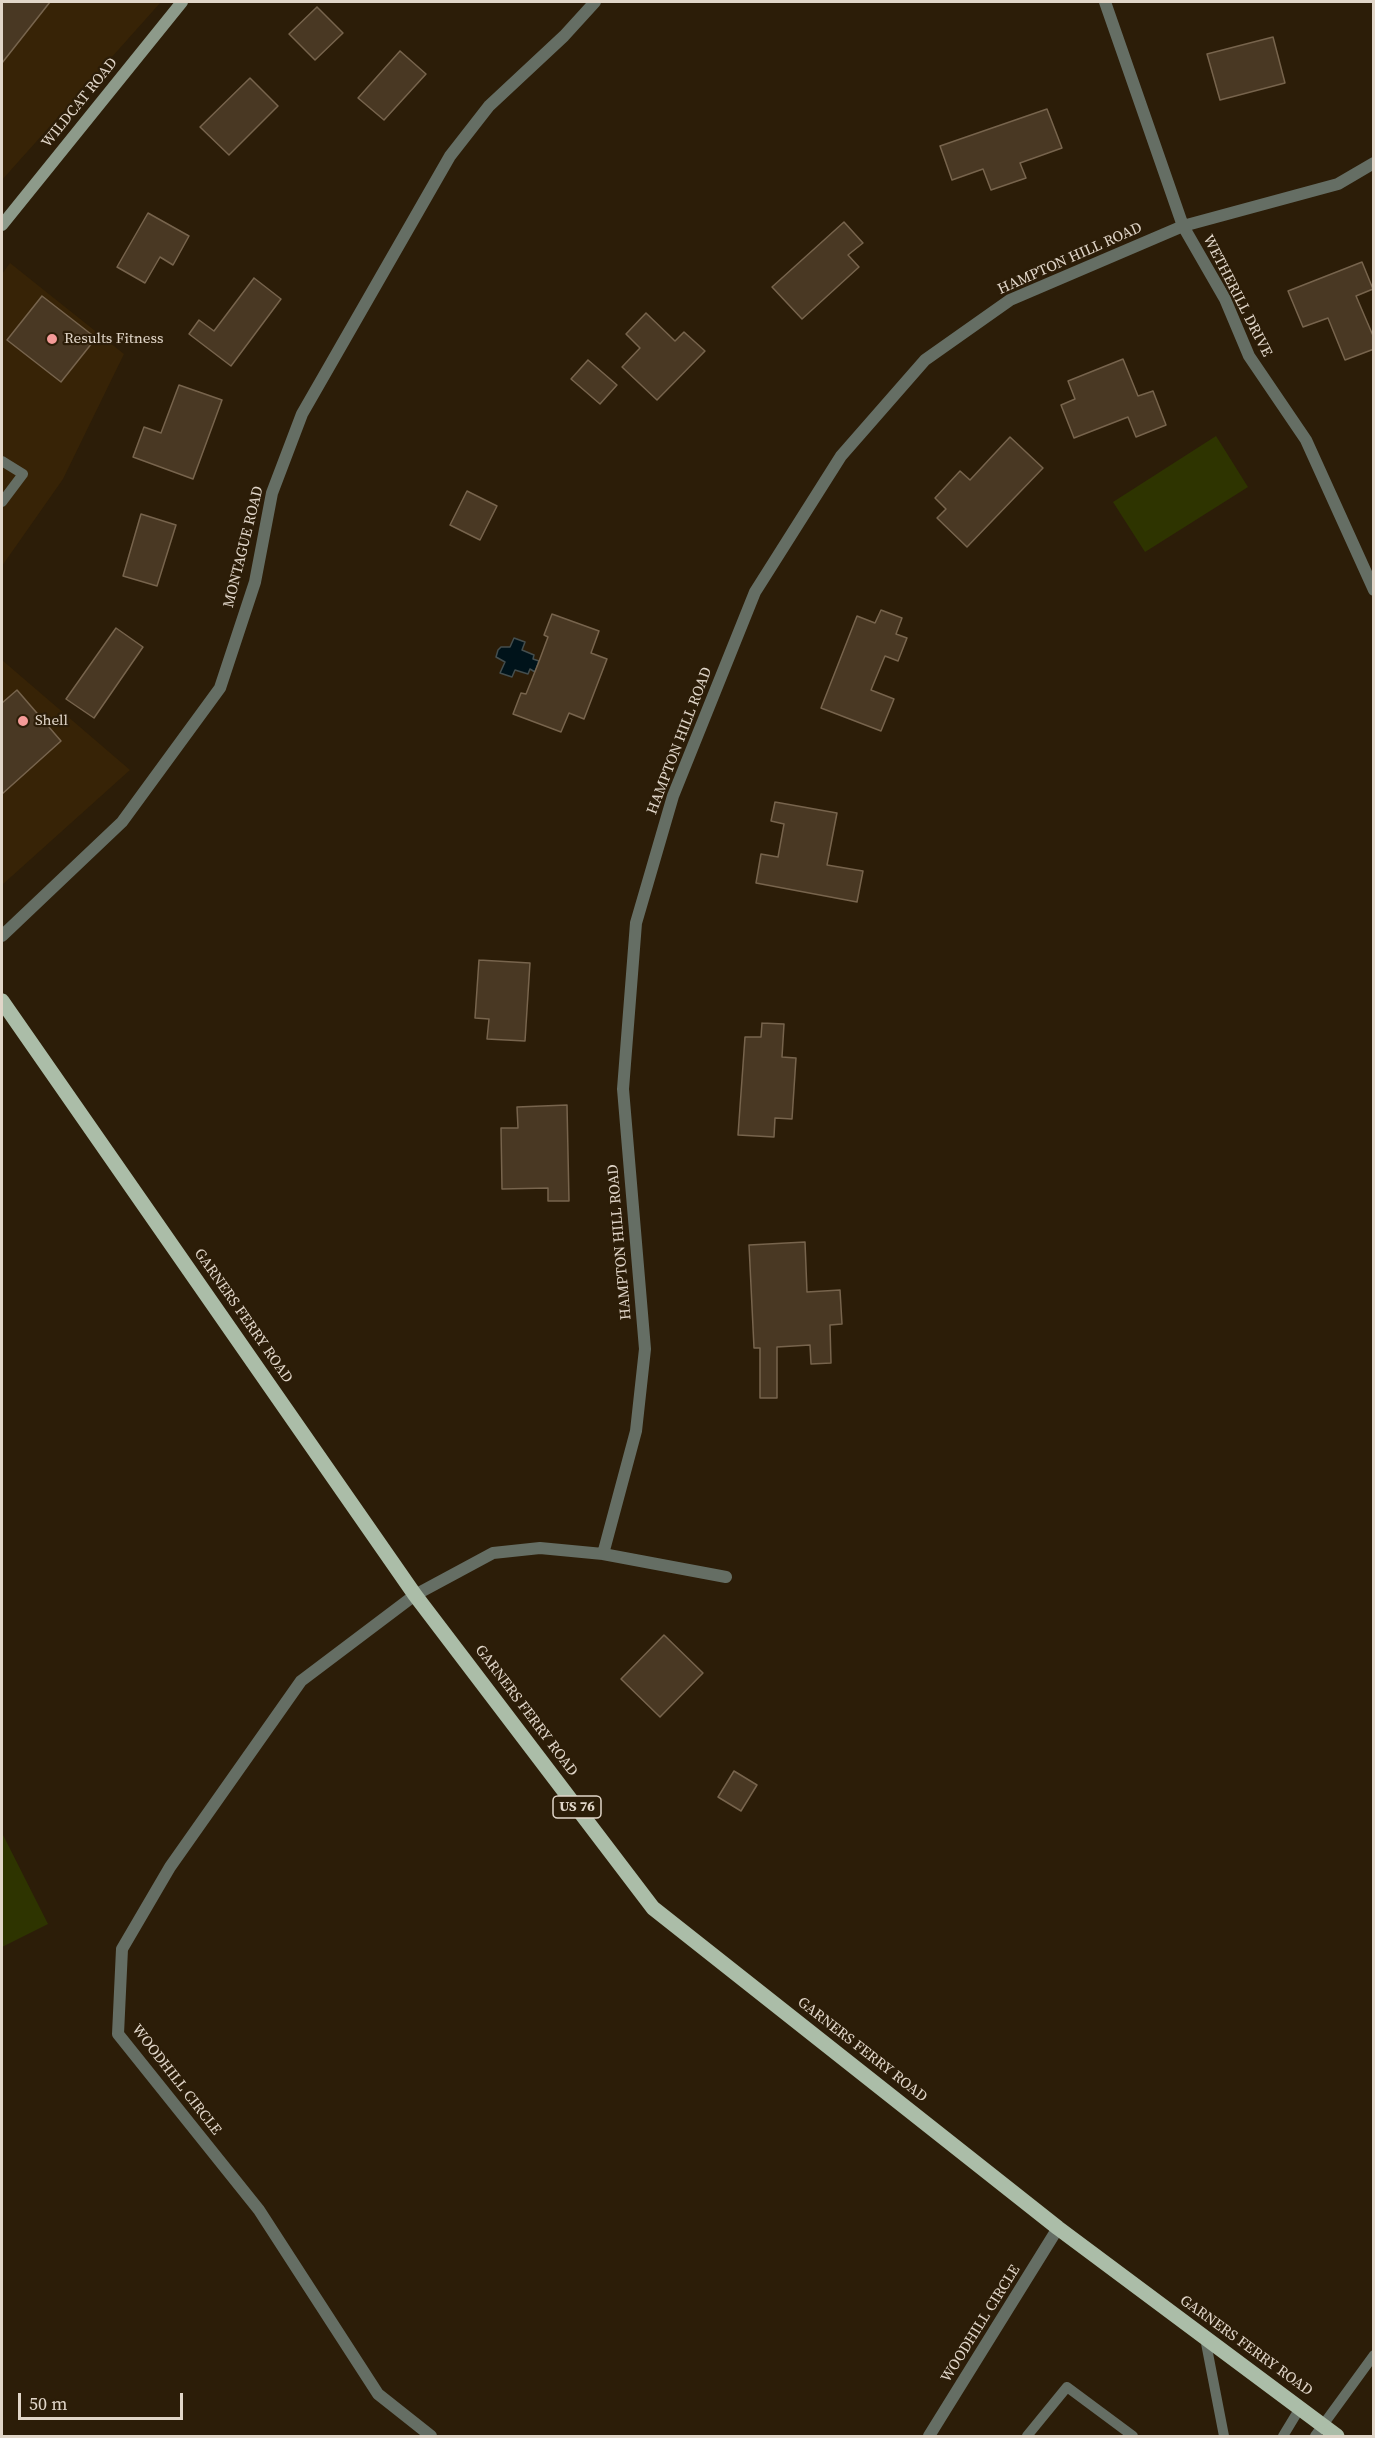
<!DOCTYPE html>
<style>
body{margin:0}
#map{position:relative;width:1375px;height:2438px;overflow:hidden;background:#2c1d08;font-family:"Source Serif 4",serif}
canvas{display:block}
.frame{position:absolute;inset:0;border:3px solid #e1d6c9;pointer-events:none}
.scale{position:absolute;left:18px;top:2393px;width:165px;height:27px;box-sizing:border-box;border:3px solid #e1d6c9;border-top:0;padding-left:8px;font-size:18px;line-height:21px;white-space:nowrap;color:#e1d6c9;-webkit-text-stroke:4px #2c1d08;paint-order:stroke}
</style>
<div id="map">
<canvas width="1375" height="2438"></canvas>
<div class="frame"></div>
<div class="scale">50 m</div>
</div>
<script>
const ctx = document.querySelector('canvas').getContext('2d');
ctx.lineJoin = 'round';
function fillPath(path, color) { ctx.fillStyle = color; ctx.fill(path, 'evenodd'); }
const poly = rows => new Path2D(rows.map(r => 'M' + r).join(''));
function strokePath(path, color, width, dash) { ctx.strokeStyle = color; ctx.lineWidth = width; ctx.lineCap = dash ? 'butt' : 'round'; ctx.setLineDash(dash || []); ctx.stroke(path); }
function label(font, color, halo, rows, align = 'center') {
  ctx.font = font + ' "Source Serif 4",serif'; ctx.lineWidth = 4.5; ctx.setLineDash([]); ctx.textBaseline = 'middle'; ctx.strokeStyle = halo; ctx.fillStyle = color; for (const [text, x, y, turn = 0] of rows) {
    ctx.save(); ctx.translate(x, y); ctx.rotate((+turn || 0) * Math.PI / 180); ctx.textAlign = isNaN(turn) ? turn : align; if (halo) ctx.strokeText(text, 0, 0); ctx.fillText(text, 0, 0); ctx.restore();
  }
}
fillPath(poly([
 [2,2,161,2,2,180],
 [10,263,124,354,63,479,2,566,2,274],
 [2,660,130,770,2,885]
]), '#372306');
fillPath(poly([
 [1216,436,1248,487,1145,552,1113,502],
 [2,1833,48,1924,2,1947]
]), '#2e3400');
const water = poly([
 [514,638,525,642,522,650,534,655,533,659,539,661,535,672,530,669,528,674,515,670,512,677,500,673,505,662,496,657,498,650,501,647,510,647,514,638]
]);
fillPath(water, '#00131a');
strokePath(water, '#444e4e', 1.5);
const building = poly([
 [2,2,50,2,2,63,2,2],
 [317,7,343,33,315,60,289,34,317,7],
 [1273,37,1285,83,1220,100,1207,54,1273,37],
 [400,51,426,74,384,120,358,98,400,51],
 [250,78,278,106,229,155,200,127,250,78],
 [1047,109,1062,148,1020,163,1026,178,991,190,983,169,952,180,940,146,1047,109],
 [148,213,189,236,173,265,160,257,145,283,117,267,148,213],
 [844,222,863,243,848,255,859,267,802,319,772,287,844,222],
 [1362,262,1373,289,1356,296,1374,338,1374,349,1345,360,1328,318,1303,327,1288,291,1362,262],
 [254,278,281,299,231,366,189,334,199,320,214,331,254,278],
 [42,296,96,338,61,382,7,340,42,296],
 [646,313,675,341,684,332,705,351,657,400,622,367,640,348,626,334,646,313],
 [1123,359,1138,396,1153,391,1166,425,1136,437,1128,417,1074,438,1061,405,1075,399,1068,381,1123,359],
 [588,360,617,385,600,404,571,379,588,360],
 [179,385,222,400,193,479,133,457,144,427,161,433,179,385],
 [1010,437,1043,468,967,547,937,518,946,509,935,498,960,471,970,480,1010,437],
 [467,491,497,506,480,540,450,525,467,491],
 [141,514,176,525,157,586,123,576,141,514],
 [881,610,902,618,896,634,907,638,898,661,885,656,871,690,894,699,881,731,821,708,857,616,875,623,881,610],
 [552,614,599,631,591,653,607,659,584,719,569,713,561,732,513,714,521,693,526,694,538,664,548,637,544,635,552,614],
 [116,628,143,647,94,718,66,699,116,628],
 [17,690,61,741,2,794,2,703,17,690],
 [775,802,837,813,827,865,863,871,857,902,756,883,761,854,778,857,784,824,771,821,775,802],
 [479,960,530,963,525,1041,487,1039,489,1019,475,1018,479,960],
 [762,1023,784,1024,782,1057,796,1058,792,1119,775,1118,774,1137,738,1135,745,1037,761,1037,762,1023],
 [567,1105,569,1201,548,1201,548,1188,502,1189,501,1128,518,1128,517,1107,567,1105],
 [805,1242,807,1292,840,1290,842,1324,830,1325,831,1363,811,1364,810,1345,777,1347,777,1398,760,1398,760,1348,754,1348,749,1245,805,1242],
 [664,1635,703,1673,660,1717,621,1679,664,1635],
 [734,1771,757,1785,741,1811,718,1797,734,1771]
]);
fillPath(building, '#493823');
strokePath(building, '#77644d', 1.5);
strokePath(poly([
 [2,461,23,474,2,502],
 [1205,2338,1224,2436],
 [1027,2436,1067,2387,1133,2436],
 [1283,2436,1300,2408],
 [1315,2436,1374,2355]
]), '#656e64', 10);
strokePath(poly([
 [1105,2,1183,226,1225,299,1249,356,1306,440,1374,590],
 [2,936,122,822,220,688,255,582,272,493,302,414,450,156,489,106,564,36,595,2],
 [603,1554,726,1577],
 [431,2436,378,2394,259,2210,118,2034,122,1949,170,1867,301,1681,415,1595,493,1553,540,1548,603,1554,636,1431,645,1349,623,1089,636,923,673,796,755,592,841,456,925,360,1010,300,1183,226,1338,184,1374,163],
 [929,2436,1058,2228]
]), '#656e64', 12);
strokePath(poly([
 [2,225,182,2]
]), '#8d9a8a', 12);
strokePath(poly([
 [2,1001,415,1595,653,1908,1058,2228,1337,2436]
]), '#abbda8', 15);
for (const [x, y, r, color] of [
 [52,339,6,"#f59b98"],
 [23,721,6,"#f59b98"]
]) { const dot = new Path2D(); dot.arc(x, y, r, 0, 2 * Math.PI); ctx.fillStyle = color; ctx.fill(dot); strokePath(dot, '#2c1d08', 2); }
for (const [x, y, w] of [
 [577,1807,48]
]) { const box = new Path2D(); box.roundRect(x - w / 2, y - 11, w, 22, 4.5); ctx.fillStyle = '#2c1d08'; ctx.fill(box); strokePath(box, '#e1d6c9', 1.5); }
label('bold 14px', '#e1d6c9', null, [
 ["US 76",577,1807]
]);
label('15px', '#e1d6c9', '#2c1d08', [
 ["WILDCAT ROAD",80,103,-51],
 ["HAMPTON HILL ROAD",1070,259,-24],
 ["WETHERILL DRIVE",1237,296,63],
 ["MONTAGUE ROAD",244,547,-76],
 ["HAMPTON HILL ROAD",680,741,-69],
 ["HAMPTON HILL ROAD",620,1242,-95],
 ["GARNERS FERRY ROAD",243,1316,55],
 ["GARNERS FERRY ROAD",526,1711,53],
 ["GARNERS FERRY ROAD",862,2050,38],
 ["WOODHILL CIRCLE",176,2080,52],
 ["WOODHILL CIRCLE",981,2324,-58],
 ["GARNERS FERRY ROAD",1246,2346,36]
]);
label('15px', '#e1d6c9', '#2c1d08', [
 ["Results Fitness",64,339],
 ["Shell",35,721]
], 'left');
</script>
